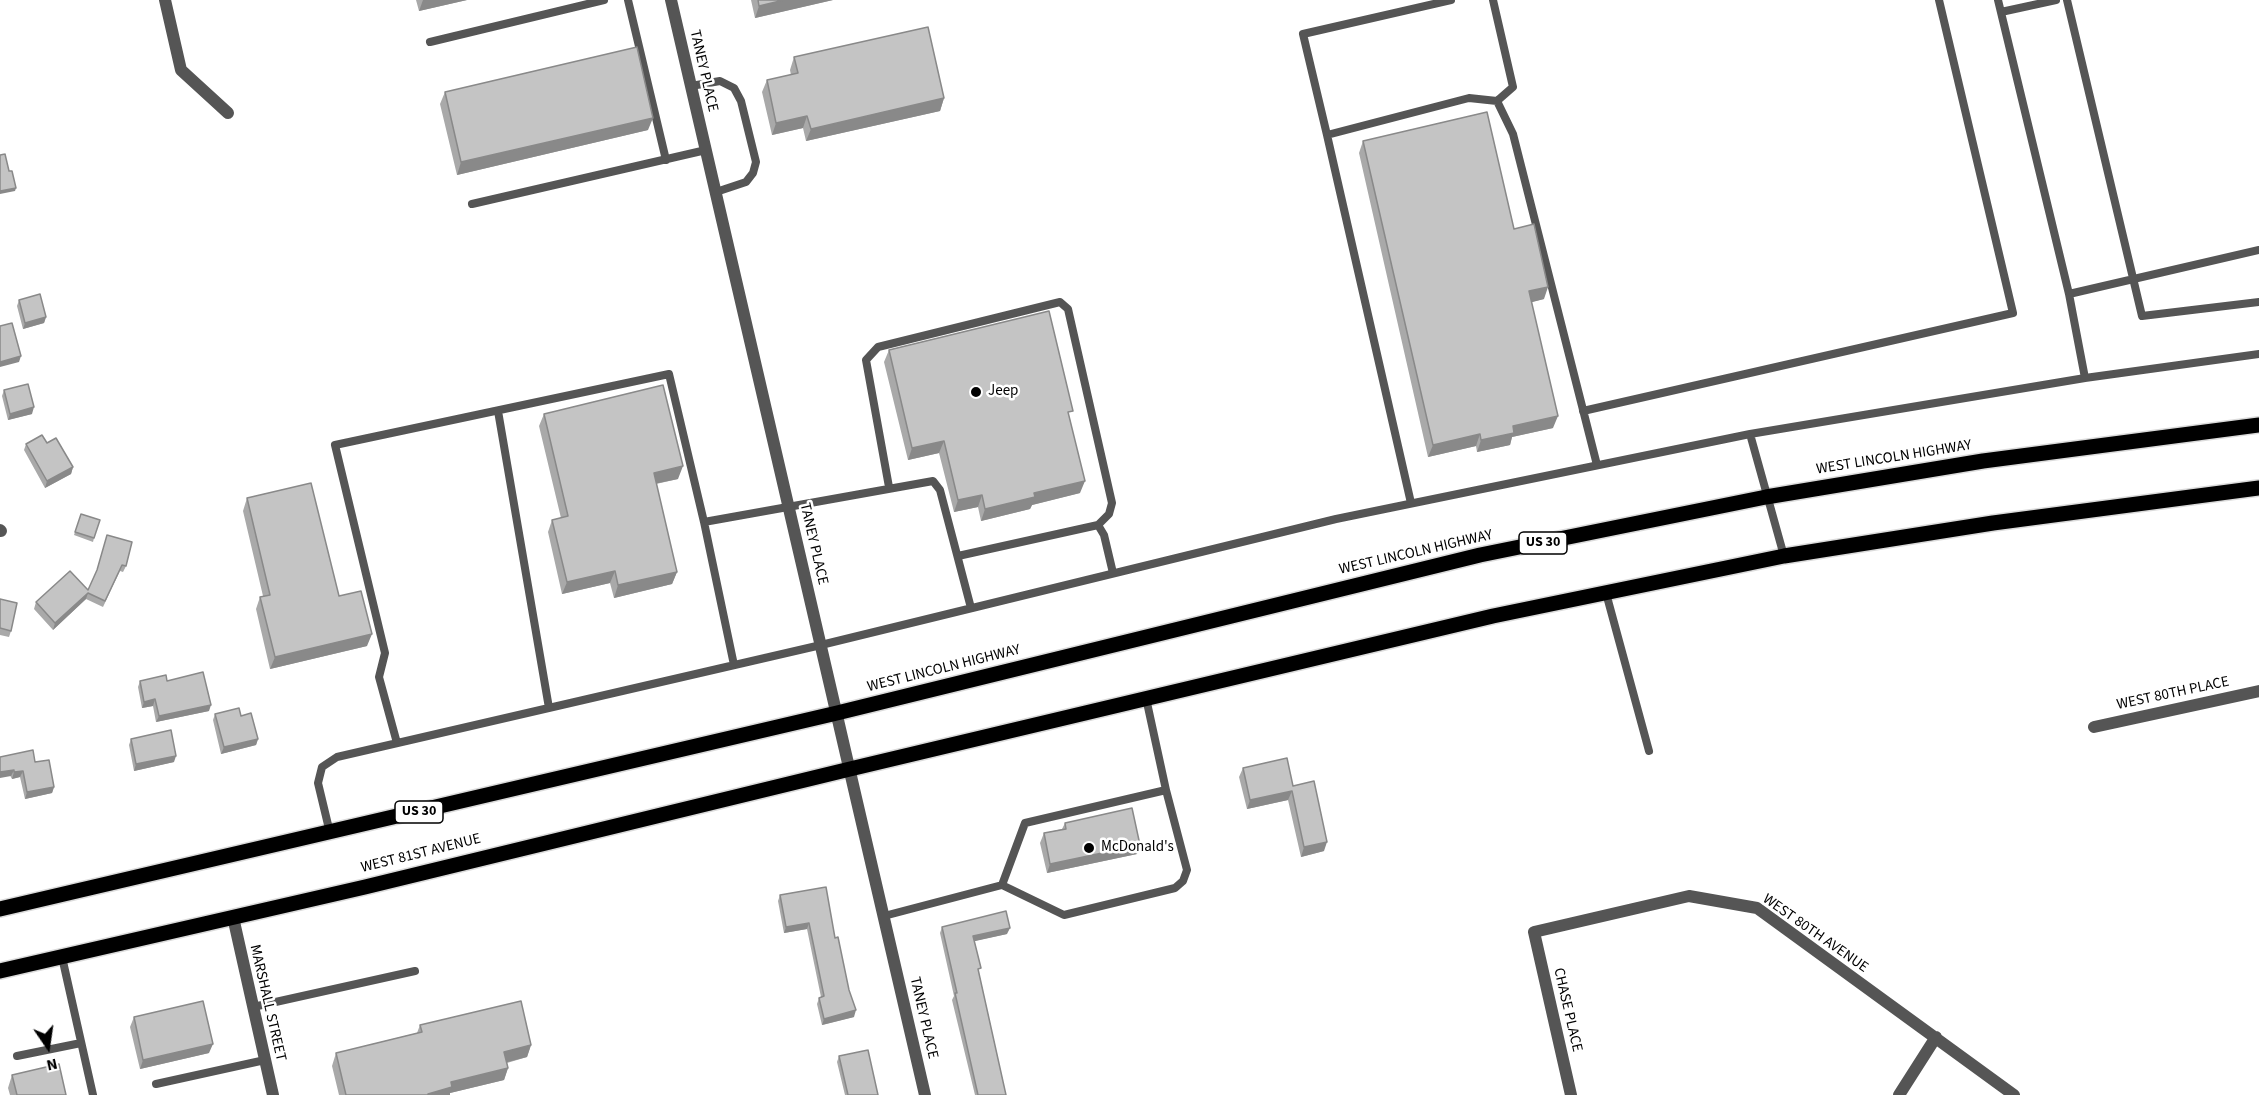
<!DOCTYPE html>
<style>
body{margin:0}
#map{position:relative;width:2259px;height:1095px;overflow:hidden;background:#fff;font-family:"Source Sans 3",sans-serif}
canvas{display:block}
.north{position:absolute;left:18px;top:1017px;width:60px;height:60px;-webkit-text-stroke:4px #fff;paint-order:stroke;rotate:167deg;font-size:16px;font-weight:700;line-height:24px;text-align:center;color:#000}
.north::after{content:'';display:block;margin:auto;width:21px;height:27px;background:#000;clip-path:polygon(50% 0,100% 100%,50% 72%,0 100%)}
</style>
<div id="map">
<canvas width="2259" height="1095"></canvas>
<div class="north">N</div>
</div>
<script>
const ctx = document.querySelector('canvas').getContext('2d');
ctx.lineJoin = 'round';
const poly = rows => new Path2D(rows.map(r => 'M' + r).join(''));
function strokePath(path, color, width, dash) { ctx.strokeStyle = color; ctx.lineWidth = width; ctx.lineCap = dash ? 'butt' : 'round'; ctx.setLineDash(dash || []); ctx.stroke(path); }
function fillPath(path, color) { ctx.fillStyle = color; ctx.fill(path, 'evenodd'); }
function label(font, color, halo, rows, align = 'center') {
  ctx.font = font + ' "Source Sans 3",sans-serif'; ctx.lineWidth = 5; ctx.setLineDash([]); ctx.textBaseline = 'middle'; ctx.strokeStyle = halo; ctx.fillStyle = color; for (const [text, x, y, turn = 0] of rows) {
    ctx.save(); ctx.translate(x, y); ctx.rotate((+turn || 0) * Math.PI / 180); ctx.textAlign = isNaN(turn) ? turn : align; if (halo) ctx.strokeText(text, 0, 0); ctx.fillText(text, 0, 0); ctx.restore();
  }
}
const primary = poly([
 [0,909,837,713,1480,555,1766,497,1983,461,2259,425],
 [0,971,365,887,850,769,1493,616,1784,556,1993,523,2259,488]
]);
strokePath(primary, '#dbdbdb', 18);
strokePath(poly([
 [628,0,666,160],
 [1493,0,1513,87,1497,101],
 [1998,0,2069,294,2085,378],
 [2067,0,2142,316,2259,302],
 [2001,12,2056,0],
 [430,42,604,0],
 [691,86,720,81,734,88,741,101,756,162,753,173,746,182,716,192],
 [1327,135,1303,34,1451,0],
 [472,204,706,150],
 [2069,294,2259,250],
 [498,411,549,708],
 [1583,411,2013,313,1939,0],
 [1750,434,1784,556],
 [889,487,866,360,878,347,1060,302,1068,309,1112,503,1109,514,1098,525],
 [1411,503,1327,135,1469,98,1497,101,1513,134,1597,465],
 [704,522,734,665],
 [958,556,1098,525,1104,535,1113,573],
 [1606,593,1649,751],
 [397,743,379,677,385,653,335,445,669,374,704,522,933,481,940,490,971,608],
 [330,833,318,783,322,767,337,757,821,645,1336,519,1750,434,2085,378,2259,354],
 [1002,885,1025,823,1166,790],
 [884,916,1002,885,1064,915,1175,888,1183,881,1187,870,1166,790,1146,698],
 [62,957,93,1095],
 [253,1007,415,971],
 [17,1056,81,1043],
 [156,1084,265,1060]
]), '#555', 8);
strokePath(poly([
 [165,0,181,70,228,113],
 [671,0,925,1095],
 [0,530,1,531],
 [2094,727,2259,691],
 [233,917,273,1095],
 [1571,1095,1534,932,1689,896,1757,908,2014,1095],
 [1899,1095,1936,1037]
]), '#555', 12);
strokePath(primary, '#000', 15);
fillPath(poly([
 [416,0,467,0,419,11],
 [751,0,833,0,755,18],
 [794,57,944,98,940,111,806,141,803,128,772,135,762,92,767,80,791,75,790,70],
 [445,92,648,130,457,175,440,104],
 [1363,141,1514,229,1544,299,1531,302,1553,428,1512,437,1510,445,1477,452,1476,446,1428,457,1359,153],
 [19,300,46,317,44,323,23,329,17,306],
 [889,350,1070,419,1080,493,1032,505,1030,509,981,521,978,507,954,512,939,453,908,460,884,362],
 [4,390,32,414,8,420,2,396],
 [544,414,678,479,656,484,677,572,672,584,614,598,610,583,562,594,548,532,552,520,561,518,539,426],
 [47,443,73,467,71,474,45,488,24,450,26,444],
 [247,498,339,596,367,646,270,669,256,609,260,597,263,596,243,511],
 [81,514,94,538,93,542,74,535],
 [107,535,126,566,123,572,120,571,103,607,86,599,53,630,34,609,36,602,88,590,96,573],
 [0,599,11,631,9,637,0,635],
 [140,681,167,681,209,711,156,722,153,706,142,708,138,687],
 [215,714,241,716,258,739,256,745,221,754,213,720],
 [131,739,174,762,134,771,129,745],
 [0,757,35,762,54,787,52,793,25,799,20,777,12,779],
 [1243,768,1293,786,1324,851,1301,857,1288,800,1247,809,1239,777],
 [1065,823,1137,854,1047,873,1040,843,1044,833,1062,829],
 [780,895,835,938,854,1017,822,1025,817,1004,819,998,821,997,807,929,784,933,778,901],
 [942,927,1007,934,974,941,979,973,1006,1095,975,1095,952,1000,954,996,940,933],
 [134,1017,209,1053,140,1069,130,1027],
 [420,1025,531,1045,527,1057,507,1063,508,1068,504,1080,450,1093,450,1095,339,1095,332,1066,336,1053,417,1033],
 [839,1056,878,1095,845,1095,837,1062],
 [12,1075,66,1095,10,1095,8,1088]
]), '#a9a9a9');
fillPath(poly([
 [423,0,467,0,419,11],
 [784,0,833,0,755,18,759,6],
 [944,98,940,111,806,141,811,129],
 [807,116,803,128,772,135,776,123],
 [653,118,648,130,457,175,461,162],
 [16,188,15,191,0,194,0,191],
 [1548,287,1544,299,1525,304,1529,291],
 [46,317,44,323,23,329,25,323],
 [21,356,19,362,0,367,0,362],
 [34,407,32,414,8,420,10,414],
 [1558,416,1553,428,1512,437,1510,445,1477,452,1481,440,1513,426],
 [1480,434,1476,446,1428,457,1433,445],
 [944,441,939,453,908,460,912,448],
 [683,466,678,479,649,485,654,473],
 [73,467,71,474,45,488,47,481],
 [1085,481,1080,493,1032,505,1030,509,981,521,985,509,1034,493],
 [982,495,978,507,954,512,958,500],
 [615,571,610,583,562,594,567,582],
 [677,572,672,584,614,598,618,585],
 [88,593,86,599,53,630,55,623],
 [372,634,367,646,270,669,275,657],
 [155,699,153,706,142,708,144,702],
 [211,705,209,711,156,722,159,716],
 [258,739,256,745,221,754,224,747],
 [176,756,174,762,134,771,136,764],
 [14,770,11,776,0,778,0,772],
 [23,771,20,777,12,779,14,772],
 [54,787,52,793,25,799,27,792],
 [1292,791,1288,800,1247,809,1250,800],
 [1327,842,1324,851,1301,857,1304,847],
 [1140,845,1137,854,1047,873,1050,864],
 [809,923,807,929,784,933,786,927],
 [1010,928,1007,934,971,942,973,936],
 [856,1010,854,1017,822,1025,824,1019],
 [213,1044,209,1053,140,1069,143,1060],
 [531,1045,527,1057,500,1064,504,1052],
 [508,1068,504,1080,450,1093,450,1095,428,1095,428,1094,451,1082]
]), '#898989');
const building = poly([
 [758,0,784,0,759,6,758,0],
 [928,27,944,98,811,129,807,116,776,123,767,80,798,73,794,57,928,27],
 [637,47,653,118,461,162,445,92,637,47],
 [1487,112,1514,229,1534,224,1548,287,1529,291,1558,416,1513,426,1514,433,1481,440,1480,434,1433,445,1363,141,1487,112],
 [5,154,9,171,12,171,16,188,0,191,0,155,5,154],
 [40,294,46,317,25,323,19,300,40,294],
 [1049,311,1073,411,1068,412,1085,481,1034,493,1035,497,985,509,982,495,958,500,944,441,912,448,889,350,1049,311],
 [12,323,21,356,0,362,0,326,12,323],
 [28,384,34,407,10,414,4,390,28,384],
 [663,385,683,466,654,473,677,572,618,585,615,571,567,582,552,520,568,516,544,414,663,385],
 [42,435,47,443,56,438,73,467,47,481,26,444,42,435],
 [311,483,339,596,361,591,372,634,275,657,260,597,270,595,247,498,311,483],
 [81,514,100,520,94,538,75,532,81,514],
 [107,535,132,542,126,566,122,565,105,601,88,593,55,623,36,602,70,571,88,590,97,570,107,535],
 [0,599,17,603,11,631,0,628,0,599],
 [203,672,211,705,159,716,155,699,144,702,140,681,166,675,167,681,203,672],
 [239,708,241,716,251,713,258,739,224,747,215,714,239,708],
 [171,730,176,756,136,764,131,739,171,730],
 [33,750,35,762,49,760,54,787,27,792,23,771,14,772,14,770,0,772,0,757,33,750],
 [1287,758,1293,786,1314,781,1327,842,1304,847,1292,791,1250,800,1243,768,1287,758],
 [1132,808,1140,845,1050,864,1044,833,1066,829,1065,823,1132,808],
 [826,887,835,938,838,937,849,990,856,1010,824,1019,819,998,824,996,809,923,786,927,780,895,826,887],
 [1006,911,1010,928,973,936,981,968,978,969,1006,1095,978,1095,955,993,957,993,942,927,1006,911],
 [203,1001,213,1044,143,1060,134,1017,203,1001],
 [521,1001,531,1045,504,1052,508,1068,451,1082,452,1087,428,1094,428,1095,346,1095,336,1053,422,1032,420,1025,521,1001],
 [868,1050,878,1095,848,1095,839,1056,868,1050],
 [59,1064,66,1095,17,1095,12,1075,59,1064]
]);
fillPath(building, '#c4c4c4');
strokePath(building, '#898989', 1.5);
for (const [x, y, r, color] of [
 [976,392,6,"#000"],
 [1089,848,6,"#000"]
]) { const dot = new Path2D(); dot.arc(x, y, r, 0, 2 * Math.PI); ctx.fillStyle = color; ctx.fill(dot); strokePath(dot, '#fff', 2); }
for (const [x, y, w] of [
 [1543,543,48],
 [419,812,48]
]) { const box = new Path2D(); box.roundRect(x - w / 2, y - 11, w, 22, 4.5); ctx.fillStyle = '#fff'; ctx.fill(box); strokePath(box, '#000', 1.5); }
label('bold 14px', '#000', null, [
 ["US 30",1543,543],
 ["US 30",419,812]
]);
label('15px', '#000', '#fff', [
 ["TANEY PLACE",703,71,77],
 ["WEST LINCOLN HIGHWAY",1894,458,-9],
 ["TANEY PLACE",813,544,77],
 ["WEST LINCOLN HIGHWAY",1416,553,-13],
 ["WEST LINCOLN HIGHWAY",944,669,-14],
 ["WEST 80TH PLACE",2173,694,-12],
 ["WEST 81ST AVENUE",421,854,-14],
 ["WEST 80TH AVENUE",1815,934,35],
 ["MARSHALL STREET",267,1003,77],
 ["CHASE PLACE",1567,1010,77],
 ["TANEY PLACE",923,1018,77]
]);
label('15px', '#000', '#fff', [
 ["Jeep",988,392],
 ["McDonald's",1101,848]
], 'left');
</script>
